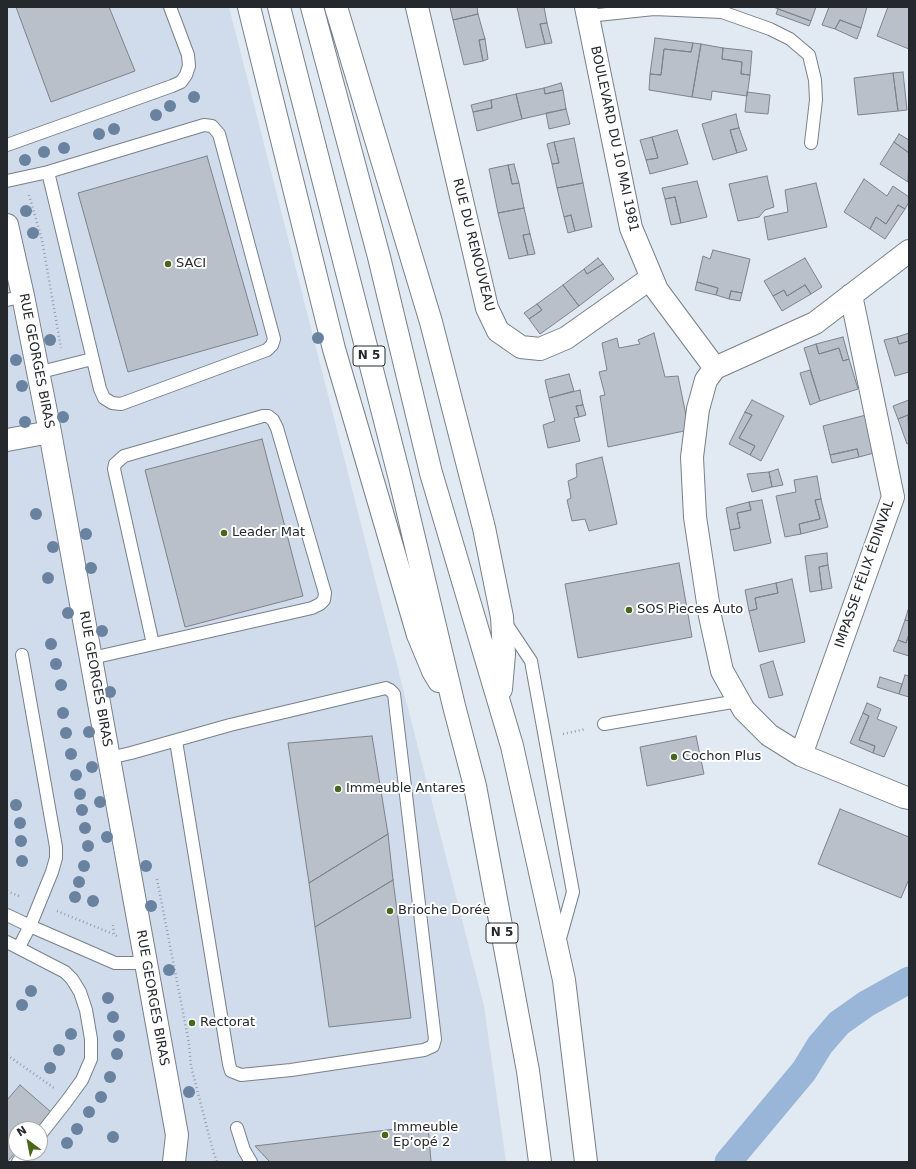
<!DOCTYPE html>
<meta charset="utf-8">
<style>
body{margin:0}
#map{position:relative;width:916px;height:1169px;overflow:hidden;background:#e1e9f3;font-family:"DejaVu Sans",sans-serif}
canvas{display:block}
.frame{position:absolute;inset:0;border:8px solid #25282c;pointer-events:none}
.north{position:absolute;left:8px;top:1121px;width:40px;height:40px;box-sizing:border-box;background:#fff;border:1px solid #a8a9ab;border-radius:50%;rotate:328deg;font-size:11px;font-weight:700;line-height:16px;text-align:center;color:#25282c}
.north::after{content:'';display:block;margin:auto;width:14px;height:18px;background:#4a6719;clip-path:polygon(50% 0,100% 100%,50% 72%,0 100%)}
</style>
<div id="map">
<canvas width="916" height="1169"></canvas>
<div class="frame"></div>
<div class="north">N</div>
</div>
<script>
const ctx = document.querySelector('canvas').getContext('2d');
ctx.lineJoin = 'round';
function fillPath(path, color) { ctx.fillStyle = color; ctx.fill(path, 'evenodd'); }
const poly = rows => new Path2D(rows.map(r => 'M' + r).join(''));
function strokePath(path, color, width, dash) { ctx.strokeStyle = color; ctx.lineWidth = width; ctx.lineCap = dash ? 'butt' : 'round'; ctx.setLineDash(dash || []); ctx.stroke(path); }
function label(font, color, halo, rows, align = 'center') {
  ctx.font = font + ' "DejaVu Sans",sans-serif'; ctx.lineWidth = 4; ctx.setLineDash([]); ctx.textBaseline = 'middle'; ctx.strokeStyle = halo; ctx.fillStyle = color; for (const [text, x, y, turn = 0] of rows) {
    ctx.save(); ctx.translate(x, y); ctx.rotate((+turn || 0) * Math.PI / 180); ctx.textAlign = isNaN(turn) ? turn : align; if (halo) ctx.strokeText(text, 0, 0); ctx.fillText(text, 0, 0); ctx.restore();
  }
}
fillPath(poly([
 [7,7,229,7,484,1006,506,1162,7,1162],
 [16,1129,40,1129,40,1153,16,1153]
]), '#d0dbeb');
strokePath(poly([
 [728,1162,804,1071,820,1045,839,1023,866,1004,909,980]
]), '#99b5d7', 27);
const building = poly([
 [16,7,109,7,135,71,51,102,16,7],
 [450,7,477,7,478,14,453,20,450,7],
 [517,7,544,7,547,23,540,24,545,44,526,48,517,7],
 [773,7,816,7,811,21,773,7],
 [829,7,867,7,861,28,840,20,835,29,822,25,829,7],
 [888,7,909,7,909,49,877,36,888,7],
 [778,9,811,21,809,26,776,14,778,9],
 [478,14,485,39,479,40,483,61,464,65,453,20,478,14],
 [840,20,861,28,857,39,835,29,840,20],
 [547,23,552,43,545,44,540,24,547,23],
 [655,38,693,43,691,52,664,49,661,75,650,74,655,38],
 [485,39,488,59,483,61,479,40,485,39],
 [693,43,701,44,692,97,649,90,650,74,661,75,664,49,691,52,693,43],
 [701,44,723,48,722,59,742,62,741,74,750,75,747,96,712,91,711,100,692,97,701,44],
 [723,48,752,51,750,75,741,74,742,62,722,59,723,48],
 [903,72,907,110,898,111,893,73,903,72],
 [893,73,898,111,858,115,854,78,893,73],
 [561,83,563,90,545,94,544,88,561,83],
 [544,88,545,94,563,90,566,109,522,119,516,94,544,88],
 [747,92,770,95,768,114,745,112,747,92],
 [516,94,522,119,477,131,473,112,492,108,491,100,516,94],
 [491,100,492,108,473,112,471,105,491,100],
 [566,109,570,124,549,129,546,113,566,109],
 [736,114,739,128,730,130,737,153,713,160,702,124,736,114],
 [739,128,747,150,737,153,730,130,739,128],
 [677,130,688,164,650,174,646,160,658,158,652,137,677,130],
 [899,134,909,140,909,153,894,142,899,134],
 [652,137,658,158,646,160,640,140,652,137],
 [574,138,583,183,557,188,552,164,559,163,554,142,574,138],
 [554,142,559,163,552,164,547,144,554,142],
 [894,142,909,153,908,182,880,164,894,142],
 [207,156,258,335,128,372,78,193,207,156],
 [514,164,519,183,512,184,508,165,514,164],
 [508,165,512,184,519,183,524,208,498,213,489,169,508,165],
 [767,176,774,207,765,210,759,217,738,221,729,184,767,176],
 [864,179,887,196,893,186,909,197,909,202,905,209,898,205,886,224,876,217,870,229,844,212,864,179],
 [697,181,707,217,681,223,675,197,665,199,662,188,697,181],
 [583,183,592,227,575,231,571,215,564,217,557,188,583,183],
 [816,183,827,227,768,240,764,217,788,212,785,190,816,183],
 [675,197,681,223,671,225,665,199,675,197],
 [898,205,905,209,885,239,870,229,876,217,886,224,898,205],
 [524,208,530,234,523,235,528,255,509,259,498,213,524,208],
 [571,215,575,231,568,233,564,217,571,215],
 [530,234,535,254,528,255,523,235,530,234],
 [713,250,750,259,742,293,731,291,729,299,716,295,718,288,697,282,703,256,710,259,713,250],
 [598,258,603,264,587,274,584,269,598,258],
 [805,258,822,287,811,294,805,285,787,296,784,290,773,296,764,281,805,258],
 [603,264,614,279,579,306,563,285,584,269,587,274,603,264],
 [697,282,718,288,716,295,695,290,697,282],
 [563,285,579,306,540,334,529,319,542,310,537,304,563,285],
 [805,285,811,294,782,311,773,296,784,290,787,296,805,285],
 [731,291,742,293,740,301,729,299,731,291],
 [537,304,542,310,529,319,524,313,537,304],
 [654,333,665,377,678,376,689,430,608,447,600,396,605,395,599,372,607,370,602,343,617,338,619,348,640,344,638,340,654,333],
 [909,333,909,341,899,344,897,337,909,333],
 [843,337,849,359,843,361,839,348,819,354,816,344,843,337],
 [897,337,899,344,909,341,909,372,895,376,884,340,897,337],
 [816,344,819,354,839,348,843,361,849,359,858,389,820,401,804,348,816,344],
 [810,370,820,401,810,405,800,373,810,370],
 [569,374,574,391,549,398,545,380,569,374],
 [580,390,583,405,576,406,579,417,574,418,580,441,548,448,543,425,555,421,549,398,580,390],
 [752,400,784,416,761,461,750,455,755,446,739,438,752,415,745,412,752,400],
 [909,400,909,416,908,415,898,419,893,406,909,400],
 [583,405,586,415,579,417,576,406,583,405],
 [745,412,752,415,739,438,755,446,750,455,729,444,745,412],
 [866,415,874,453,859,457,857,449,830,455,823,426,866,415],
 [908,415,909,443,907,444,898,419,908,415],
 [262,439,303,596,185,627,145,470,262,439],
 [857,449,859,457,832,463,830,455,857,449],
 [602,457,617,524,589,531,585,519,572,521,567,500,571,498,568,481,577,477,576,464,602,457],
 [778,469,783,485,772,487,769,472,778,469],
 [769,472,772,487,752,492,747,474,769,472],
 [817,476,821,499,815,500,820,519,799,524,801,534,785,537,776,496,796,492,794,480,817,476],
 [821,499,828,527,801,534,799,524,820,519,815,500,821,499],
 [762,500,771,543,734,551,730,530,740,528,737,513,751,510,749,502,762,500],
 [749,502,751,510,737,513,740,528,730,530,726,508,749,502],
 [827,553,828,565,819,567,822,590,810,592,805,556,827,553],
 [679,563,692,637,578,658,565,584,679,563],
 [828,565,832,588,822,590,819,567,828,565],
 [792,579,805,642,759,652,749,611,757,609,755,598,778,593,776,583,792,579],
 [776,583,778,593,755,598,757,609,749,611,745,590,776,583],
 [908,610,909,610,909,621,905,620,908,610],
 [905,620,909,621,909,634,906,643,898,640,905,620],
 [909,634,909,656,893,651,898,640,906,643,909,634],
 [773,661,783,695,769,698,760,665,773,661],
 [905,675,909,676,909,697,899,694,905,675],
 [880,677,902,684,899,694,877,687,880,677],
 [867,703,881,709,877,719,897,727,884,757,873,753,875,746,859,740,869,716,863,713,867,703],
 [863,713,869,716,859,740,875,746,873,753,850,743,863,713],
 [372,736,388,834,309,883,288,743,372,736],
 [696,736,704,774,647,786,640,747,696,736],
 [840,809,909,837,909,879,901,898,818,864,840,809],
 [388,834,393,880,315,927,309,883,388,834],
 [393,880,411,1018,329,1027,315,927,393,880],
 [20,1085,51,1112,36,1129,16,1129,16,1152,7,1162,7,1100,20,1085],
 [428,1125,431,1162,270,1162,255,1146,428,1125]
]);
fillPath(building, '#b9c0ca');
strokePath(building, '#7c838c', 1);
const lane = poly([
 [588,16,654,9,722,12,770,29,790,39,809,55,815,80,816,100,811,143],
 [7,145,172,86,181,82,186,75,189,66,188,55,170,7],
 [7,181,48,172,204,125,212,126,219,134,273,335,274,339,272,345,267,350,121,404,112,403,104,398,100,389,48,172],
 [7,300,23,296],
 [37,373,92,359],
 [505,622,531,661,573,892,559,942],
 [22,655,56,847,56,858,52,872,30,926,115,963,146,963],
 [92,658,312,608,320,604,324,600,325,593,277,428,273,420,268,416,263,416,124,456,115,464,114,469,153,644],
 [604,724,738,701],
 [109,758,131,753,230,725,386,688,390,690,394,694,435,1039,433,1046,424,1050,291,1070,241,1075,231,1071,229,1064,176,741],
 [7,915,30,926,19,947],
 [7,942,65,972,72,979,80,992,86,1010,91,1039,91,1059,82,1080,66,1102,40,1135],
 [237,1128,244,1150,251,1162],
 [18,1162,25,1153]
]);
const street = poly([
 [417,7,487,308,498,331,521,347,540,349,566,338,651,278],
 [586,7,631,228,657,290,715,368],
 [7,225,23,296,50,432,146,963,177,1135,174,1162],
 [909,251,815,323,715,368,706,380,698,409,692,457,695,517,710,616,722,671,744,710,769,735,801,755,904,797,909,798],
 [7,440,50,432],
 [801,755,893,497,851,295]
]);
const highway = poly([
 [249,7,334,349,418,635,433,671,439,681],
 [279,7,400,479,454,706,475,786,528,1071,540,1162],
 [312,7,379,257,431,473,512,746,564,980,586,1162],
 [336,7,431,322,484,528,502,617,504,654,501,689]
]);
strokePath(lane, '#798089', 14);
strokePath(street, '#798089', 24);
strokePath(highway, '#798089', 24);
strokePath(poly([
 [29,195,42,240,61,348],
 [563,734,586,729],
 [157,879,189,1043,191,1066,213,1151,217,1162],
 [7,891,21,897],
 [57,911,113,934],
 [113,925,114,935,117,936],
 [7,1055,54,1088]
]), '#999fa6', 2.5, [1, 3]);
strokePath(lane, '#fff', 12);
strokePath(street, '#fff', 22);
strokePath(highway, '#fff', 22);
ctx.fillStyle = '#69829f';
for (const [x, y] of [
 [194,97],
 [170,106],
 [156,115],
 [114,129],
 [99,134],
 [64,148],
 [44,152],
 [25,160],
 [26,211],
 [33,233],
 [318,338],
 [50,340],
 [16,360],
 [22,386],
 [63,417],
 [25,422],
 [36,514],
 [86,534],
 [53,547],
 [91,568],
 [48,578],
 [68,613],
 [102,631],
 [51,644],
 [56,664],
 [61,685],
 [110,692],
 [63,713],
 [89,732],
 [66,733],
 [71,754],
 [92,767],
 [76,775],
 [80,794],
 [100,802],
 [16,805],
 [82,810],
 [20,823],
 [85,828],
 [107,837],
 [21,841],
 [88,846],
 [22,861],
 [84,866],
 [146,866],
 [79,882],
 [75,897],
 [93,901],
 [151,906],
 [169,970],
 [31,991],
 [108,998],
 [22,1005],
 [113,1017],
 [71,1034],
 [119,1036],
 [59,1050],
 [117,1054],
 [50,1068],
 [110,1077],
 [189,1092],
 [101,1097],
 [89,1112],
 [77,1129],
 [113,1137],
 [67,1143]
]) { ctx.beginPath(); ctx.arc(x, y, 6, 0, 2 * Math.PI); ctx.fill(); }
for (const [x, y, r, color] of [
 [168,264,4,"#4a6719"],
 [224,533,4,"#4a6719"],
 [629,610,4,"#4a6719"],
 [674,757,4,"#4a6719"],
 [338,789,4,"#4a6719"],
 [390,911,4,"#4a6719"],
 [192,1023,4,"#4a6719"],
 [385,1135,4,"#4a6719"]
]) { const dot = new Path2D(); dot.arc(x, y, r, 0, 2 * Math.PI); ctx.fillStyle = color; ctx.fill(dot); strokePath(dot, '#fff', 1.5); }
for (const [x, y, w] of [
 [369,356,32],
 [502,933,32]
]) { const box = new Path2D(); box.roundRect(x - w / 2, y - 10, w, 20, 3); ctx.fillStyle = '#fff'; ctx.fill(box); strokePath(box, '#25282c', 1); }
label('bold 12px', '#25282c', null, [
 ["N 5",369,356],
 ["N 5",502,933]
]);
label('13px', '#25282c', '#fff', [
 ["BOULEVARD DU 10 MAI 1981",614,139,78],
 ["RUE DU RENOUVEAU",473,245,76],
 ["RUE GEORGES BIRAS",36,361,79],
 ["IMPASSE FÉLIX ÉDINVAL",865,574,-71],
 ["RUE GEORGES BIRAS",95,679,80],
 ["RUE GEORGES BIRAS",152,998,80]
]);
label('13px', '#25282c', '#fff', [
 ["SACI",176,264],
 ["Leader Mat",232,533],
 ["SOS Pieces Auto",637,610],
 ["Cochon Plus",682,757],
 ["Immeuble Antares",346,789],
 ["Brioche Dorée",398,911],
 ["Rectorat",200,1023],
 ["Immeuble",393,1128],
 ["Ep’opé 2",393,1143]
], 'left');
</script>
